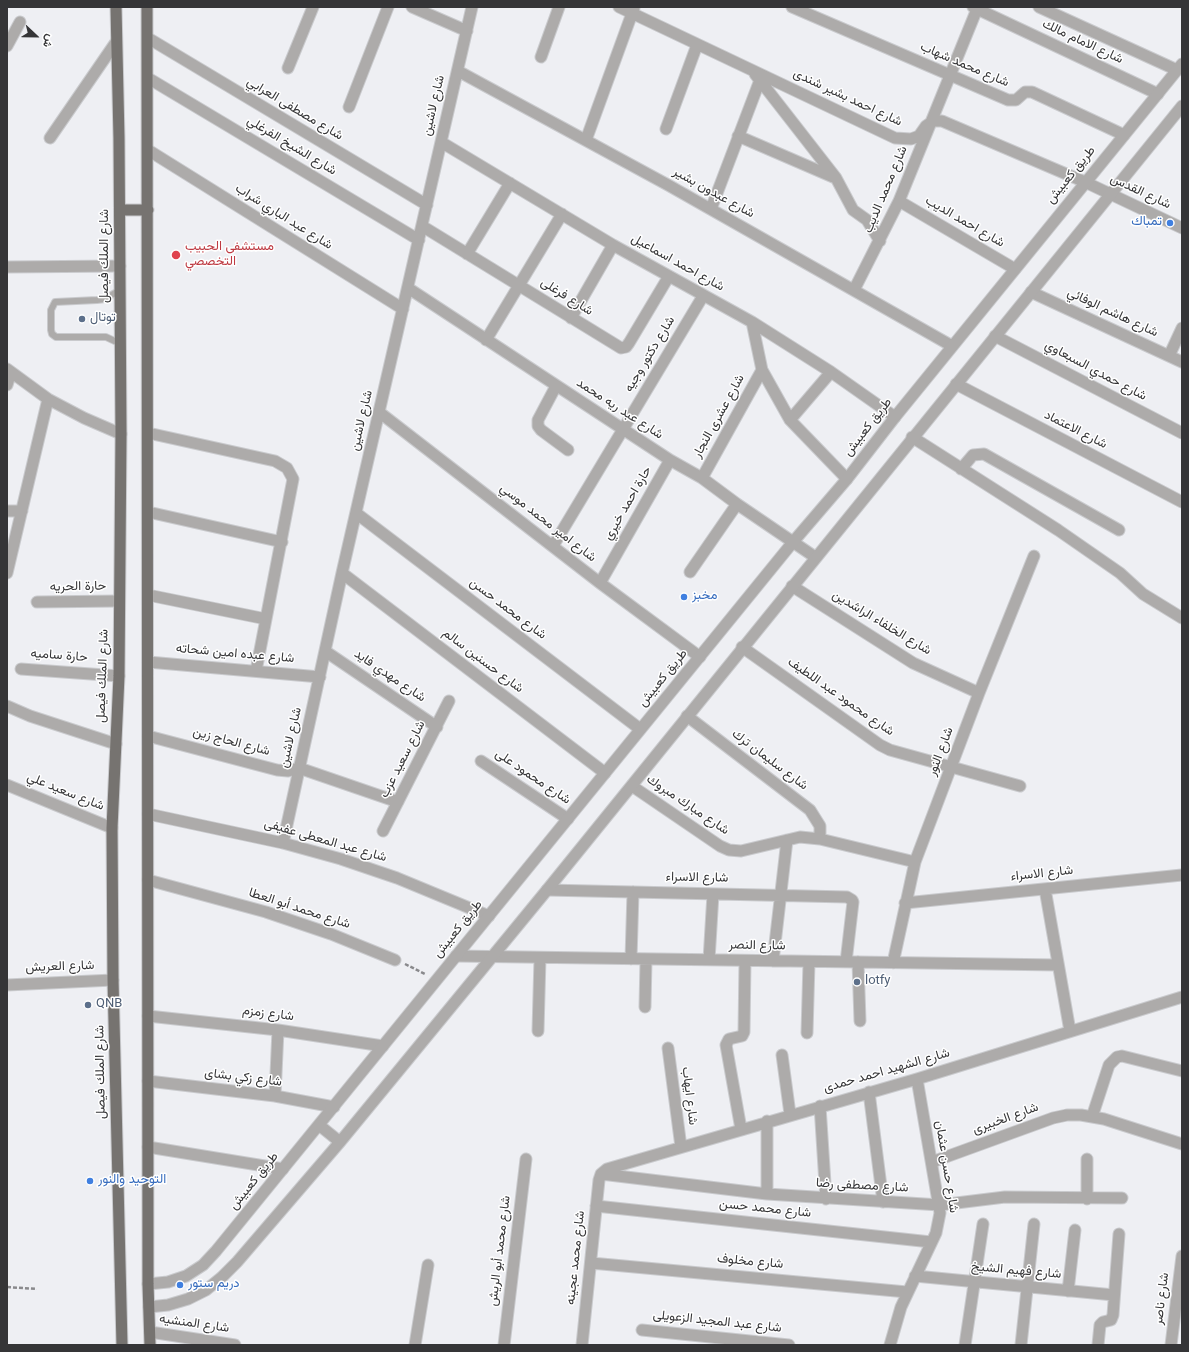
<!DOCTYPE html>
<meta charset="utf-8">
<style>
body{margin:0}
#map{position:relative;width:1189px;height:1352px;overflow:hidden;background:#eeeff3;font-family:Georgia,Vazirmatn,serif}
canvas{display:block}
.frame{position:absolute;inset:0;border:8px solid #353537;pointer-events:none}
.north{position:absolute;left:16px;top:16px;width:40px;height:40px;-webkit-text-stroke:3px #fff;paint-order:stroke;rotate:112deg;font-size:11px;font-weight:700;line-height:16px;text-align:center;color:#353537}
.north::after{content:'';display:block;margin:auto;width:14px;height:18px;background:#353537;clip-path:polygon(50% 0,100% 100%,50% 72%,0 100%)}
</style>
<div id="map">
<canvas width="1189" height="1352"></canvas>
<div class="frame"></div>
<div class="north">ش</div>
</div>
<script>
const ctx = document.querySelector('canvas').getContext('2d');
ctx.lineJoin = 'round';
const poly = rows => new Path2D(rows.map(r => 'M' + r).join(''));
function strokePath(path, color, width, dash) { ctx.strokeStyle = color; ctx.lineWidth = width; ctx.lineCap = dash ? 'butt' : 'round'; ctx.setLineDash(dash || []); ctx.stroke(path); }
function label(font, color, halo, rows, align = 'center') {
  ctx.font = font + ' Georgia,Vazirmatn,serif'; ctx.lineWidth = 3; ctx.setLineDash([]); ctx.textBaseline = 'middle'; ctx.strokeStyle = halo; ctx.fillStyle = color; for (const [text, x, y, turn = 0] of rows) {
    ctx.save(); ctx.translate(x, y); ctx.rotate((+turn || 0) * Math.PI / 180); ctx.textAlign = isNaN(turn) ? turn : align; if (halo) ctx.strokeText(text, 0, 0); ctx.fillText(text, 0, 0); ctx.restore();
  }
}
const service = poly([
 [120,290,105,299,97,300,55,302,51,310,51,330,52,334,56,337,106,337,121,344]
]);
const minor = poly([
 [412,7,467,31],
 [619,7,895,138,911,139,919,136,926,126,933,121,942,121,1085,182,1182,228],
 [792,7,1008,100,1016,100,1025,92,1032,92,1124,135],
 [973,7,1158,94],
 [1039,7,1177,70],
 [148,38,427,205],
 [7,46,20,22],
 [541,57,559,7],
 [288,68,313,7],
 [458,71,668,185,952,346],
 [755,74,836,178,853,210,867,220,880,241],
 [148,78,419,240],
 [349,107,388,7],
 [666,129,697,45],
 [738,136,833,177],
 [50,138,116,42],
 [586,140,634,8],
 [441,142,613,245,752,322,831,372,895,417],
 [148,150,403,309],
 [899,201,1015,269],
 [711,209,760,80],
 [422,226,621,348,626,347,629,343,669,276],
 [467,254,510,183],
 [7,267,120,266],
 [408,288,670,460,702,478,737,504,815,557],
 [854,290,899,201,977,9],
 [1031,292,1182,362],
 [571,318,613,245],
 [752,322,762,370,790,420,847,479],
 [995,336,1182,433],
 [486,340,562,214],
 [1169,356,1182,328],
 [7,369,48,399,84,418,121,434],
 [956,384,1182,502],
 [7,385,11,372],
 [556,386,538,420,538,426,541,430,568,450],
 [379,412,600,583,700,657],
 [790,420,831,372],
 [148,433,275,461,287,468,293,479,256,671],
 [912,437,1058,530,1120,573,1143,594,1182,618],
 [961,469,973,455,984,454,1119,530],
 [702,478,762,370],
 [7,511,22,511],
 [148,512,282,542],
 [356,513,640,729],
 [553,546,703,296],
 [690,572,737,504],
 [7,573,48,399],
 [342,573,605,773],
 [600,583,670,460],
 [792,586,913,663,979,693],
 [148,595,266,619],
 [37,602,119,601],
 [742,647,880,745,890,750,1020,786],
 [325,651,437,727],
 [148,662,320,677],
 [21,669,119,676],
 [7,706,30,716,116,744],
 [687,716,810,810,820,826,820,839],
 [148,736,277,770,288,771,299,768,398,802],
 [481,761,568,819],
 [7,785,112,828],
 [632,786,720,846,729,850,741,851,800,837,820,839,915,862],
 [148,814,283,843,341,859,397,878,489,916],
 [383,831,449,701],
 [283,843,342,573,472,7],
 [148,880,266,912,331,934,395,960],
 [1045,889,1070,1031],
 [547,890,847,897,852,900,853,902,846,962],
 [905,903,1182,875],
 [456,956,1058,965],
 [631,959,633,892],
 [709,960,713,894],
 [773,961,787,840],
 [858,962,860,1021],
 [893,963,915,862,979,693,1034,556],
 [645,1007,646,960],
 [148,1016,278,1030,383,1046],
 [538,1031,540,958],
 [807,1033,809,962],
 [668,1048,681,1147],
 [782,1055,790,1114],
 [148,1081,275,1096,334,1107],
 [869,1092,883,1202],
 [275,1096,278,1030],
 [820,1106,826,1199],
 [1092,1117,1109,1065,1117,1057,1122,1056,1182,1071],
 [767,1121,767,1194],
 [741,1129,726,1045,729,1039,742,1036,744,1032,745,961],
 [148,1147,283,1169],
 [932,1162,1053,1118,1067,1115,1081,1115,1104,1119,1182,1144],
 [601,1174,767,1194,940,1205,1005,1197,1122,1198],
 [1087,1199,1087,1159],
 [596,1206,931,1242],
 [591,1263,907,1292],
 [915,1276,1114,1295],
 [1068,1291,1075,1230],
 [642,1330,789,1345],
 [150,1332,235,1345],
 [415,1345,428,1265],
 [504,1345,526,1159],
 [582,1345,599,1180,601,1174,607,1169,917,1079,1182,997],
 [890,1345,901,1307,936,1233,940,1213,917,1079],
 [965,1345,983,1224],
 [1021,1345,1034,1224],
 [1098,1345,1100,1325,1103,1322,1111,1320,1113,1315,1119,1234],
 [1171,1345,1182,1256]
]);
const tertiary = poly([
 [7,985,113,980],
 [319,1125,340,1142],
 [148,1284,168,1282,186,1276,203,1265,216,1251,793,542,847,479,895,417,1182,64],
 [149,1307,168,1305,188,1299,206,1290,222,1277,237,1262,340,1142,547,890,1182,106]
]);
const primary = poly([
 [116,7,119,138,121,434,119,676,112,828,113,980,122,1345],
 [147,7,148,1284,150,1345],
 [120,210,148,210]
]);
strokePath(service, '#c9cacd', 8);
strokePath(minor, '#c9cacd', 13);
strokePath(tertiary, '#c9cacd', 13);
strokePath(primary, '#c9cacd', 13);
strokePath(poly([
 [405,964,425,974],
 [7,1287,37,1289]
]), '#89898c', 2.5, [4, 2]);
strokePath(service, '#adabaa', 6);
strokePath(minor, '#adabaa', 11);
strokePath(tertiary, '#adabaa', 11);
strokePath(primary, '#767370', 11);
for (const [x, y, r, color] of [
 [1170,223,4,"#3f7fe0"],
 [176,255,5,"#e0444e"],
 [82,319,4,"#5c6f8a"],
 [684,597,4,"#3f7fe0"],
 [857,982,4,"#5c6f8a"],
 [88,1005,4,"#5c6f8a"],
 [90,1181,4,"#3f7fe0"],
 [180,1285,4,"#3f7fe0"]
]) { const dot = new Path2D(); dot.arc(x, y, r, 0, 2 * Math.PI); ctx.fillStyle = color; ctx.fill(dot); strokePath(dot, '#fff', 1.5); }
label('13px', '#353537', '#fff', [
 ["شارع الامام مالك",1082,43,25],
 ["شارع محمد شهاب",964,66,23],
 ["شارع احمد بشير شندى",847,99,25],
 ["شارع لاشين",435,106,-77],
 ["شارع مصطفى العرابي",294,110,31],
 ["شارع الشيخ الفرغلي",291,147,31],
 ["طريق كعبيش",1072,176,-51],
 ["شارع محمد الديب",887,190,-67],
 ["شارع القدس",1140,193,25],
 ["شارع عبدون بشير",713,194,29],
 ["شارع عبد الباري شراب",283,218,32],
 ["شارع احمد الديب",964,223,30],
 ["شارع الملك فيصل",106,256,-90],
 ["شارع احمد اسماعيل",677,264,29],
 ["شارع فرغلى",566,298,32],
 ["شارع هاشم الوفائي",1112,314,25],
 ["شارع دكتور وجيه",651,355,-59],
 ["شارع حمدي السبعاوي",1095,372,28],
 ["شارع عبد ريه محمد",619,410,33],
 ["شارع عشرى النجار",720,417,-61],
 ["شارع لاشين",363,421,-77],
 ["طريق كعبيش",869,428,-52],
 ["شارع الاعتماد",1075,431,27],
 ["حارة احمد خيري",629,504,-60],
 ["شارع امير محمد موسي",547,524,38],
 ["حارة الحريه",78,588,-1],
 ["شارع محمد حسن",507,610,37],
 ["شارع الخلفاء الراشدين",881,624,31],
 ["شارع عبده امين شحاته",235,655,5],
 ["حارة ساميه",59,657,4],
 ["شارع حسنين سالم",482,662,37],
 ["شارع الملك فيصل",104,676,-88],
 ["شارع مهدي فايد",389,677,34],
 ["طريق كعبيش",664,679,-51],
 ["شارع محمود عبد اللطيف",840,698,35],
 ["شارع لاشين",292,738,-77],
 ["شارع الحاج زين",231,743,15],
 ["شارع النور",942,752,-69],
 ["شارع سعيد عزب",404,760,-63],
 ["شارع سليمان ترك",769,761,37],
 ["شارع محمود على",532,778,34],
 ["شارع سعيد علي",65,793,22],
 ["شارع مبارك مبروك",687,806,34],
 ["شارع عبد المعطى عفيفى",325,842,16],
 ["شارع الاسراء",1042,875,-6],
 ["شارع الاسراء",697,879,1],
 ["شارع محمد أبو العطا",299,910,18],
 ["طريق كعبيش",459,930,-51],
 ["شارع النصر",757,947,1],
 ["شارع العريش",60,968,-2],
 ["شارع زمزم",268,1015,7],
 ["شارع الملك فيصل",102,1072,-91],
 ["شارع الشهيد احمد حمدى",887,1072,-16],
 ["شارع زكي بشاى",243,1079,7],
 ["شارع ايهاب",688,1096,83],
 ["شارع الخبيرى",1006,1120,-20],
 ["شارع حسن عثمان",945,1167,81],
 ["طريق كعبيش",255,1182,-51],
 ["شارع مصطفى رضا",862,1187,3],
 ["شارع محمد حسن",765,1210,6],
 ["شارع محمد أبو الريش",501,1251,-83],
 ["شارع محمد عجينه",577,1258,-84],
 ["شارع مخلوف",750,1263,5],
 ["شارع فهيم الشيخ",1016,1272,5],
 ["شارع ناصر",1163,1299,-83],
 ["شارع عبد المجيد الزعويلى",717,1323,6],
 ["شارع المنشيه",194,1325,8]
]);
label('13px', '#366cbe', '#fff', [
 ["تمباك",1162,223,"right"],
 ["مخبز",692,597],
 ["التوحيد والنور",98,1181],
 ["دريم ستور",188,1285]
], 'left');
label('13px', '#be3a42', '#fff', [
 ["مستشفى الحبيب",185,248],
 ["التخصصي",185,263]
], 'left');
label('13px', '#4e5e75', '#fff', [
 ["توتال",90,319],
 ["lotfy",865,982],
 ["QNB",96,1005]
], 'left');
</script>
